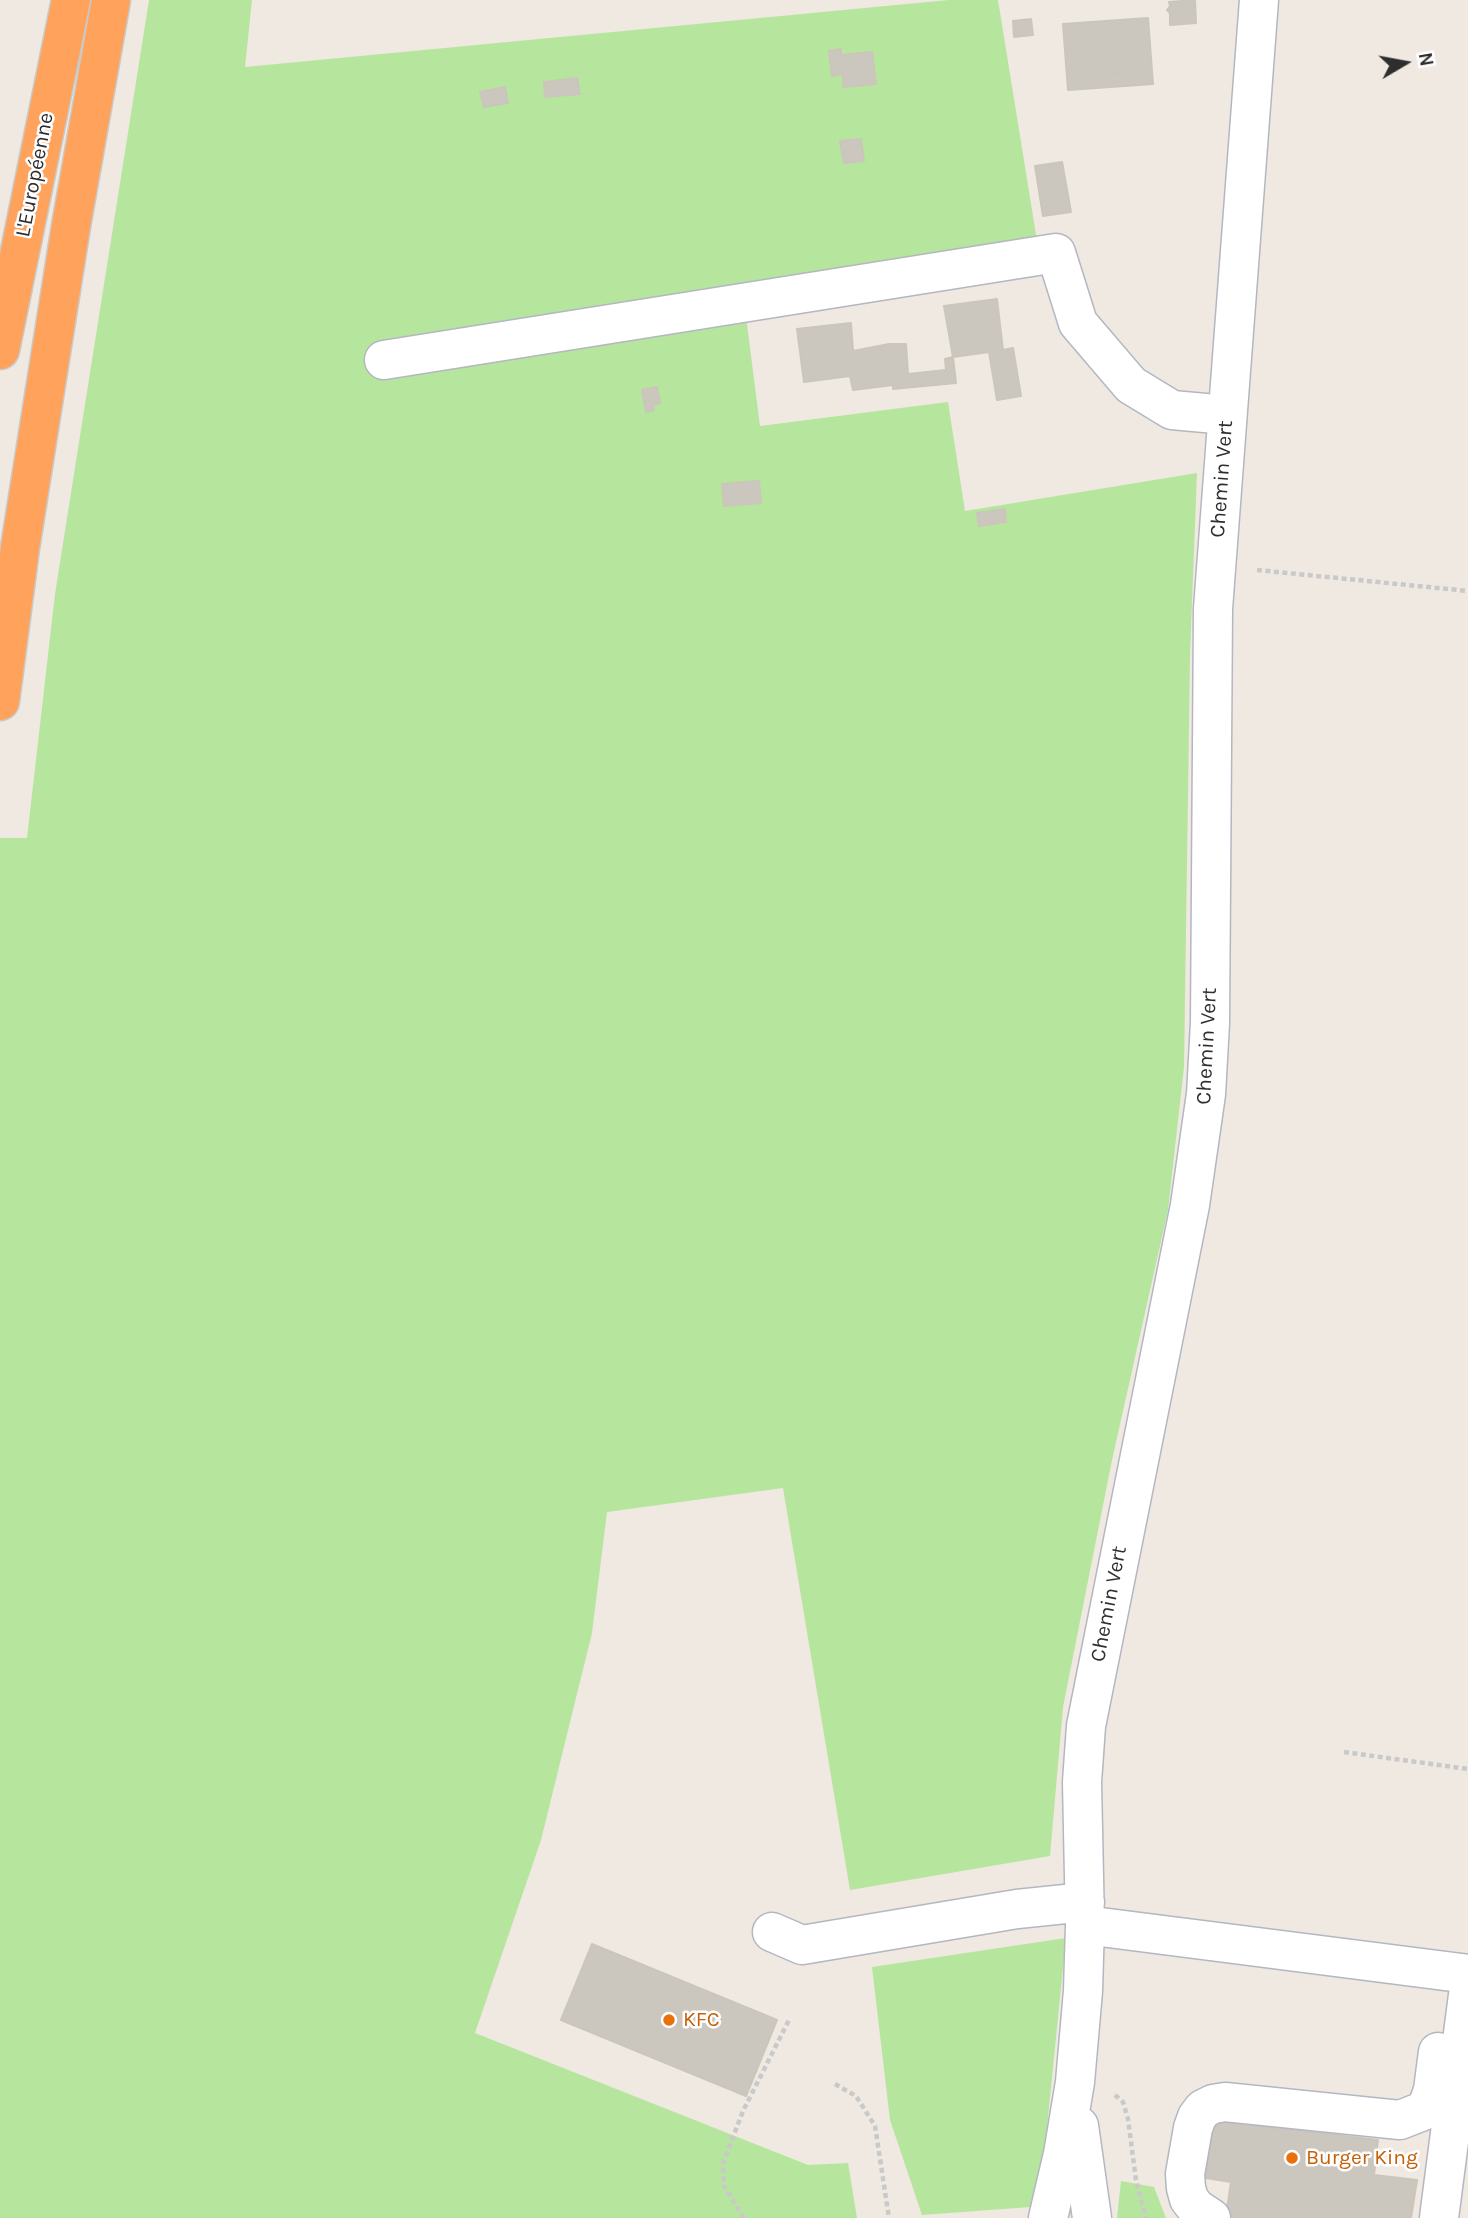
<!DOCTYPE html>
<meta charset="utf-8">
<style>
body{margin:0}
#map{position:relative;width:1468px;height:2218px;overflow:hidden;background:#efe9e1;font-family:Karla,sans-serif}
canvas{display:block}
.north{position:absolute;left:1370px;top:28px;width:70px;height:70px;-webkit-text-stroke:5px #fff;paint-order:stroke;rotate:80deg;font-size:19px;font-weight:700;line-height:28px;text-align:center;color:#2e2e2e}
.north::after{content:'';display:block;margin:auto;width:24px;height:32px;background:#2e2e2e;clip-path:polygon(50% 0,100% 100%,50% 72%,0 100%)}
</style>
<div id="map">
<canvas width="1468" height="2218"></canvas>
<div class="north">N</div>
</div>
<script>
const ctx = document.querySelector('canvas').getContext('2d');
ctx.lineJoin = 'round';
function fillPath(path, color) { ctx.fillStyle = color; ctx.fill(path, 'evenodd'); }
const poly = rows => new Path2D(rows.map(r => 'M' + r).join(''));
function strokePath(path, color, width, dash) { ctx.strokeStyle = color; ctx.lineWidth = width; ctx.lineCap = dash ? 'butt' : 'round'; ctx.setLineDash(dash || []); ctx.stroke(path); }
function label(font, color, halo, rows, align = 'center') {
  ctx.font = font + ' Karla,sans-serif'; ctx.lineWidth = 5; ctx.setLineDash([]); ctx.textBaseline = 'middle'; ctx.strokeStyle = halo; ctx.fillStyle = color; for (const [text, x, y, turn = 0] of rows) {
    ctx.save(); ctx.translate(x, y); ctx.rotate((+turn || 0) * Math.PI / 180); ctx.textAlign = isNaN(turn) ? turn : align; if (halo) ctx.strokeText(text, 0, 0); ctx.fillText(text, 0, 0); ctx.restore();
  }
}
fillPath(poly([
 [149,0,252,0,245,67,949,0,998,0,1038,247,743,293,760,426,948,402,965,511,1197,473,1190,654,1184,1067,1168,1210,1112,1460,1063,1707,1050,1856,850,1890,783,1488,607,1512,592,1633,541,1840,475,2033,808,2165,848,2163,857,2218,0,2218,0,838,27,838,55,594],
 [1066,1938,1043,2167,1030,2207,922,2215,890,2120,872,1967],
 [1121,2181,1154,2187,1166,2218,1117,2218]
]), '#b6e59e');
const building = poly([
 [1195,0,1196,23,1170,25,1170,13,1167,10,1170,6,1169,2,1195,0],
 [1148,18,1152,71,1067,77,1063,24,1148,18],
 [1031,19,1033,35,1014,37,1013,21,1031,19],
 [841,49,841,55,872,52,876,84,843,87,843,74,832,76,829,51,841,49],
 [1152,71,1153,84,1068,90,1067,77,1152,71],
 [577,78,580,94,545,97,544,82,577,78],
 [505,87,508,103,484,107,480,92,505,87],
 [861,139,864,161,844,163,840,141,861,139],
 [1062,162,1071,212,1043,216,1035,166,1062,162],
 [997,299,1003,350,1013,348,1021,396,997,400,989,352,953,357,944,306,997,299],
 [851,323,853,351,889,344,906,344,908,374,946,370,945,359,953,357,956,383,893,389,893,385,853,390,850,376,804,382,797,329,851,323],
 [657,387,660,403,653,405,654,410,646,412,642,390,657,387],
 [759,481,761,503,724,506,722,484,759,481],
 [1005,509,1006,522,979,526,977,513,1005,509],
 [592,1944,777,2020,746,2096,561,2020,592,1944],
 [1221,2121,1378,2140,1374,2175,1417,2180,1411,2218,1242,2218,1226,2216,1231,2182,1206,2178,1212,2131,1221,2121]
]);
fillPath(building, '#cbc7bf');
strokePath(building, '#cbc5ba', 2);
const minor = poly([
 [384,360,1056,253,1078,323,1131,385,1172,410,1227,415],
 [1085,1925,1468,1974],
 [772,1932,802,1945,1017,1909,1085,1902],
 [1079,2126,1092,2218],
 [1048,2218,1063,2154,1075,2082,1083,1991,1085,1925,1082,1782,1086,1726,1190,1205,1206,1094,1210,1023,1213,609,1259,0],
 [1211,2218,1196,2208,1189,2199,1186,2188,1185,2174,1193,2128,1197,2117,1203,2109,1213,2104,1225,2102,1400,2120,1423,2111,1429,2102,1433,2090,1438,2052],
 [1439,2218,1468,1995]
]);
const highway = poly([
 [0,350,71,0],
 [0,701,20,548,71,226,111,0]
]);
strokePath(minor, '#b4b7c1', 41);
strokePath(highway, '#c9c9c9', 41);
strokePath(poly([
 [1257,570,1468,591],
 [1344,1752,1468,1769],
 [835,2084,856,2096,875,2126,889,2218],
 [1115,2095,1123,2102,1128,2119,1136,2180,1146,2218],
 [744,2218,724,2186,723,2163,743,2111,789,2020]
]), '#c9c9c9', 4.5, [5, 3.5]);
strokePath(minor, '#fff', 38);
strokePath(highway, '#ffa35c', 38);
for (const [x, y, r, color] of [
 [669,2020,7,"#e8710a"],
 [1292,2158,7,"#e8710a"]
]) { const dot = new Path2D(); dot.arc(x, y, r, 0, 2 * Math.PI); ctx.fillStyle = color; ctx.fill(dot); strokePath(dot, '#fff', 2.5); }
label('21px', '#2e2e2e', '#fff', [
 ["L'Européenne",35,175,-79],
 ["Chemin Vert",1222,479,-86],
 ["Chemin Vert",1207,1046,-87],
 ["Chemin Vert",1109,1604,-79]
]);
label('21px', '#c56008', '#fff', [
 ["KFC",683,2020],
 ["Burger King",1306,2158]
], 'left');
</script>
